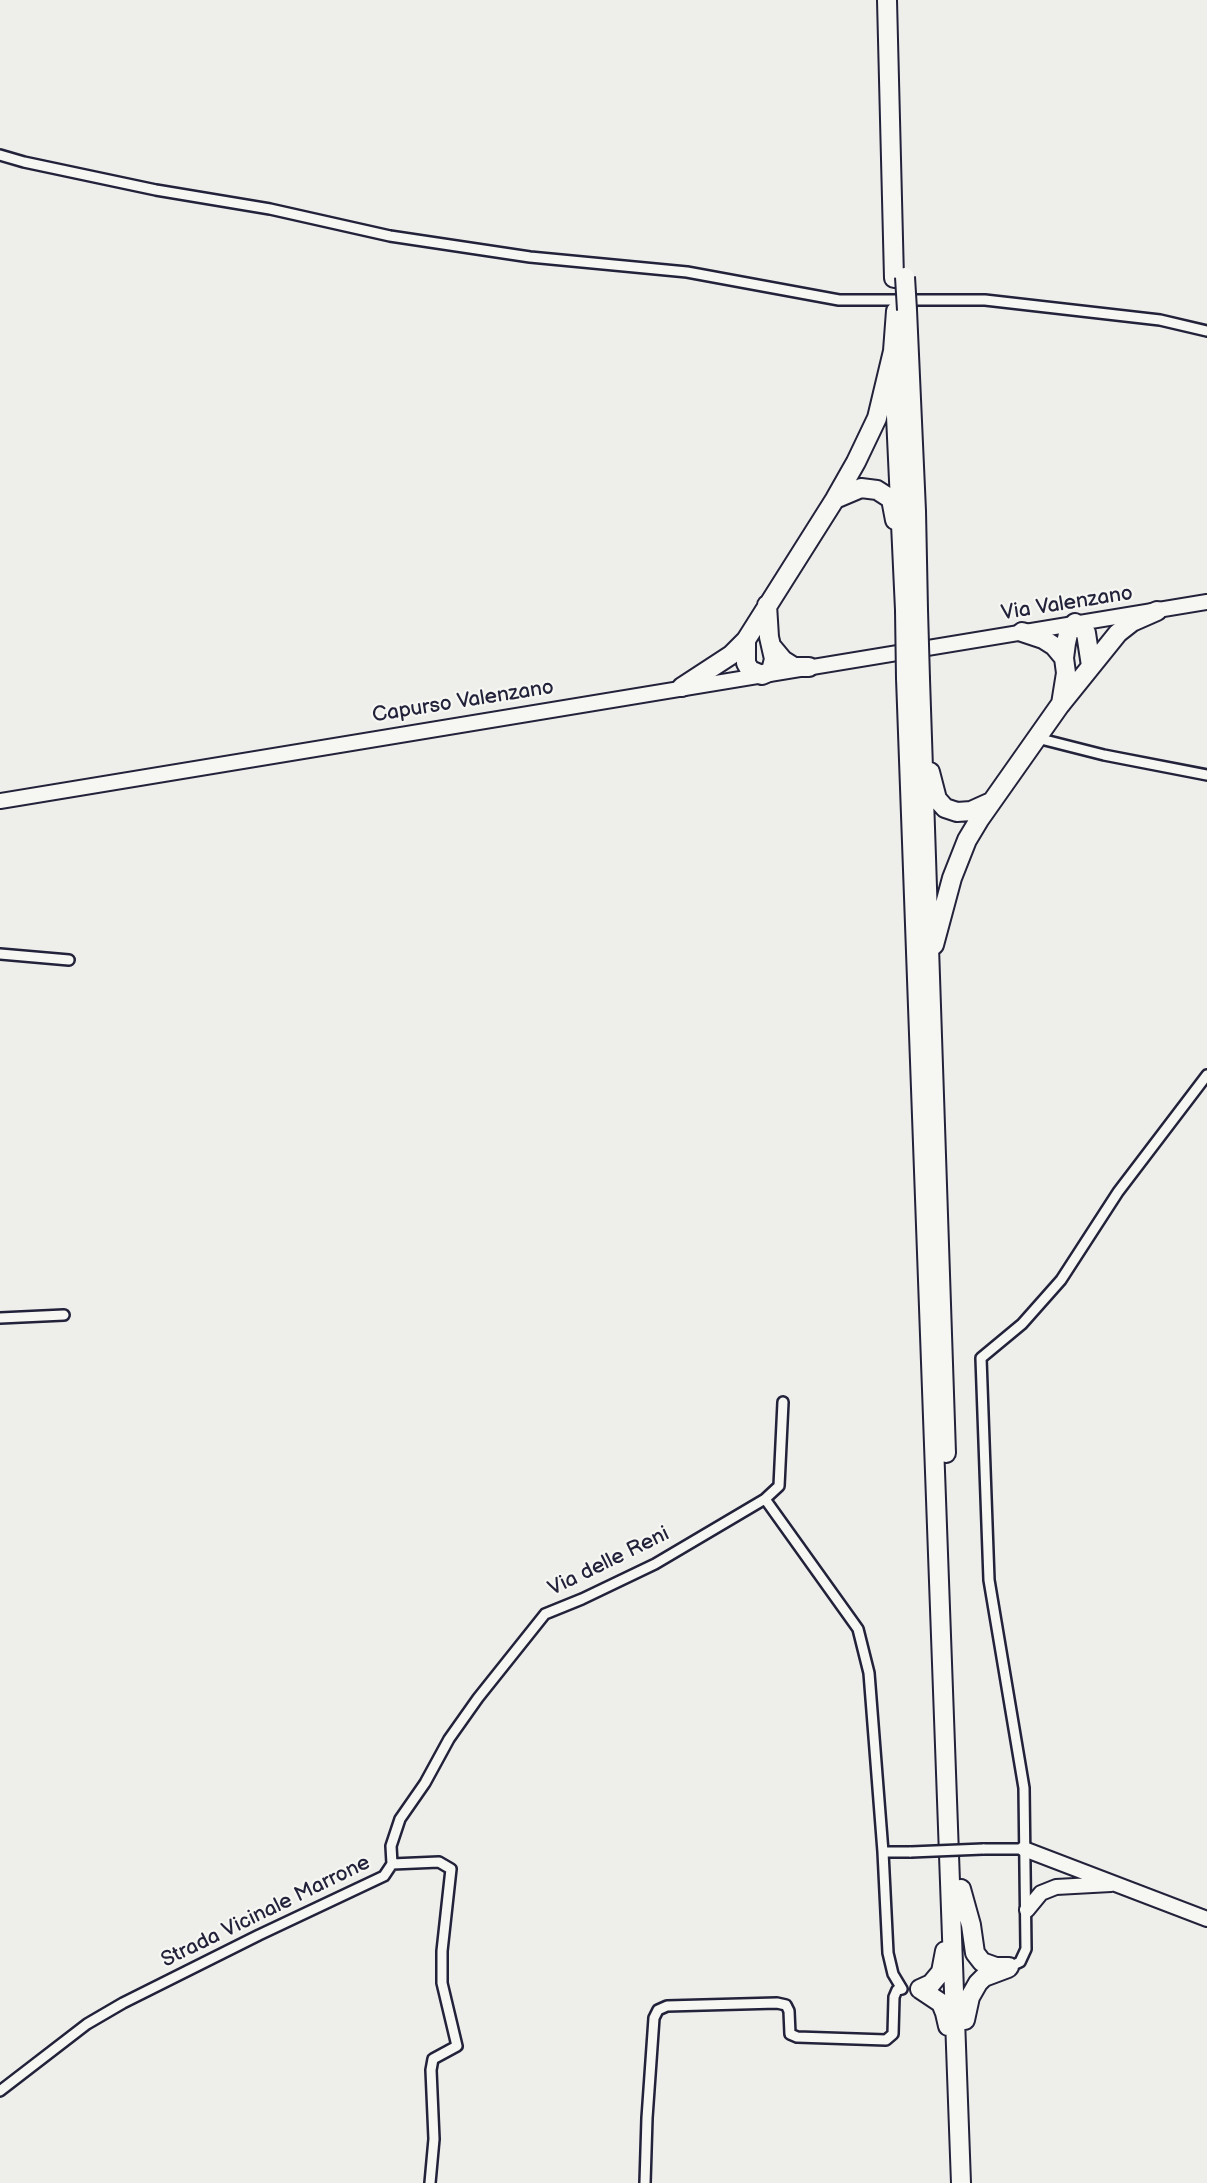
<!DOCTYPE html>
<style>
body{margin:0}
canvas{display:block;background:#eeeeeb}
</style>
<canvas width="1207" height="2183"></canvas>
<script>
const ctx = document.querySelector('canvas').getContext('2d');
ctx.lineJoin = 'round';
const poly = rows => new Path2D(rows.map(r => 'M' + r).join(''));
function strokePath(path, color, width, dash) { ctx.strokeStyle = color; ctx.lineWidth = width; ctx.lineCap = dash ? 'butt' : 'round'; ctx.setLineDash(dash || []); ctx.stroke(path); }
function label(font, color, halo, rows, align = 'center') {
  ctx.font = font + ' "Balsamiq Sans",sans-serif'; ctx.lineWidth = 4.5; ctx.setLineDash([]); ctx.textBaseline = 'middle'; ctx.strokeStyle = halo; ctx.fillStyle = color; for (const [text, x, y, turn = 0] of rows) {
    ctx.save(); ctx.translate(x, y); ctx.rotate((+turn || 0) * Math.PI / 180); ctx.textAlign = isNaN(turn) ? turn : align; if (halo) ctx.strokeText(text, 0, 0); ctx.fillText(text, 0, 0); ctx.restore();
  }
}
const street = poly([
 [0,155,24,162,156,190,270,209,390,236,530,257,687,272,839,300,985,300,1160,320,1207,331],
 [1037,738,1104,755,1207,775],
 [0,954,69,960],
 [0,1318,64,1315],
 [765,1499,858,1629,869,1673,883,1852,888,1953,893,1974,902,1989],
 [983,1849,1024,1849],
 [883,1852,911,1852],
 [392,1864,391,1846,400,1819,425,1783,449,1739,478,1698,545,1614,582,1599,655,1564,765,1499,779,1486,783,1402],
 [1009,1967,1020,1962,1026,1949,1024,1788,989,1580,981,1358,1022,1324,1061,1280,1118,1192,1207,1075],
 [0,2091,87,2024,123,2003,259,1935,384,1876,392,1864,439,1862,451,1869,442,1951,442,1983,457,2046,433,2059,431,2070,434,2139,430,2183],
 [645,2183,647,2118,654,2018,658,2010,667,2006,777,2003,786,2005,789,2011,790,2034,797,2037,886,2040,893,2034,894,1997,897,1990,902,1989]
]);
const secondary = poly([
 [0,801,1207,602],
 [1024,1849,1207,1919],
 [1027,1910,1041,1893,1056,1887,1111,1884]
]);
const highway = poly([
 [887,0,894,278],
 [907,310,916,511,918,610],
 [896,311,893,351,905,610],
 [835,499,861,488,877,490,891,499,895,520],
 [1022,632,1043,639,1054,646,1064,658],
 [746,640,746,663,750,670,762,675,771,671,774,659,769,637,767,605],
 [773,648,783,660,794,667,809,667],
 [906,678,961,2183],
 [920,679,946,1453],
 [682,687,731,655,746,640,835,499,856,462,877,418,893,351],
 [1061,704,1066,673,1064,658,1066,643,1068,634,1075,623,1086,633,1091,666],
 [930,772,937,799,945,808,957,812,971,811,991,802],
 [934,945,952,878,967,840,979,820,1060,705,1118,633,1132,622,1157,611],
 [961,1889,971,1925,975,1953,982,1962,996,1967,1009,1967],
 [920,1989,931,1984,941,1972,945,1951],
 [920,1989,941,2003,945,2013,948,2026],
 [965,2020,970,1997,978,1983,984,1977,1008,1968]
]);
strokePath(street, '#22223b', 14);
strokePath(secondary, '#22223b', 18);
strokePath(highway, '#22223b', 22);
strokePath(street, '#f6f6f2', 9);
strokePath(secondary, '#f6f6f2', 14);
strokePath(highway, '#f6f6f2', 18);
const streetBridge = poly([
 [911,1852,983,1849]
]);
const highwayBridge = poly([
 [905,277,907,310],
 [905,610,906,678],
 [918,610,920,679]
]);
strokePath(streetBridge, '#22223b', 14, []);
strokePath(highwayBridge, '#22223b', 22, []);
strokePath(streetBridge, '#f6f6f2', 9);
strokePath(highwayBridge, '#f6f6f2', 18);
label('21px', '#22223b', '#f6f6f2', [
 ["Via Valenzano",1067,604,-9],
 ["Capurso Valenzano",463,702,-9],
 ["Via delle Reni",609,1562,-26],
 ["Strada Vicinale Marrone",266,1912,-26]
]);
</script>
